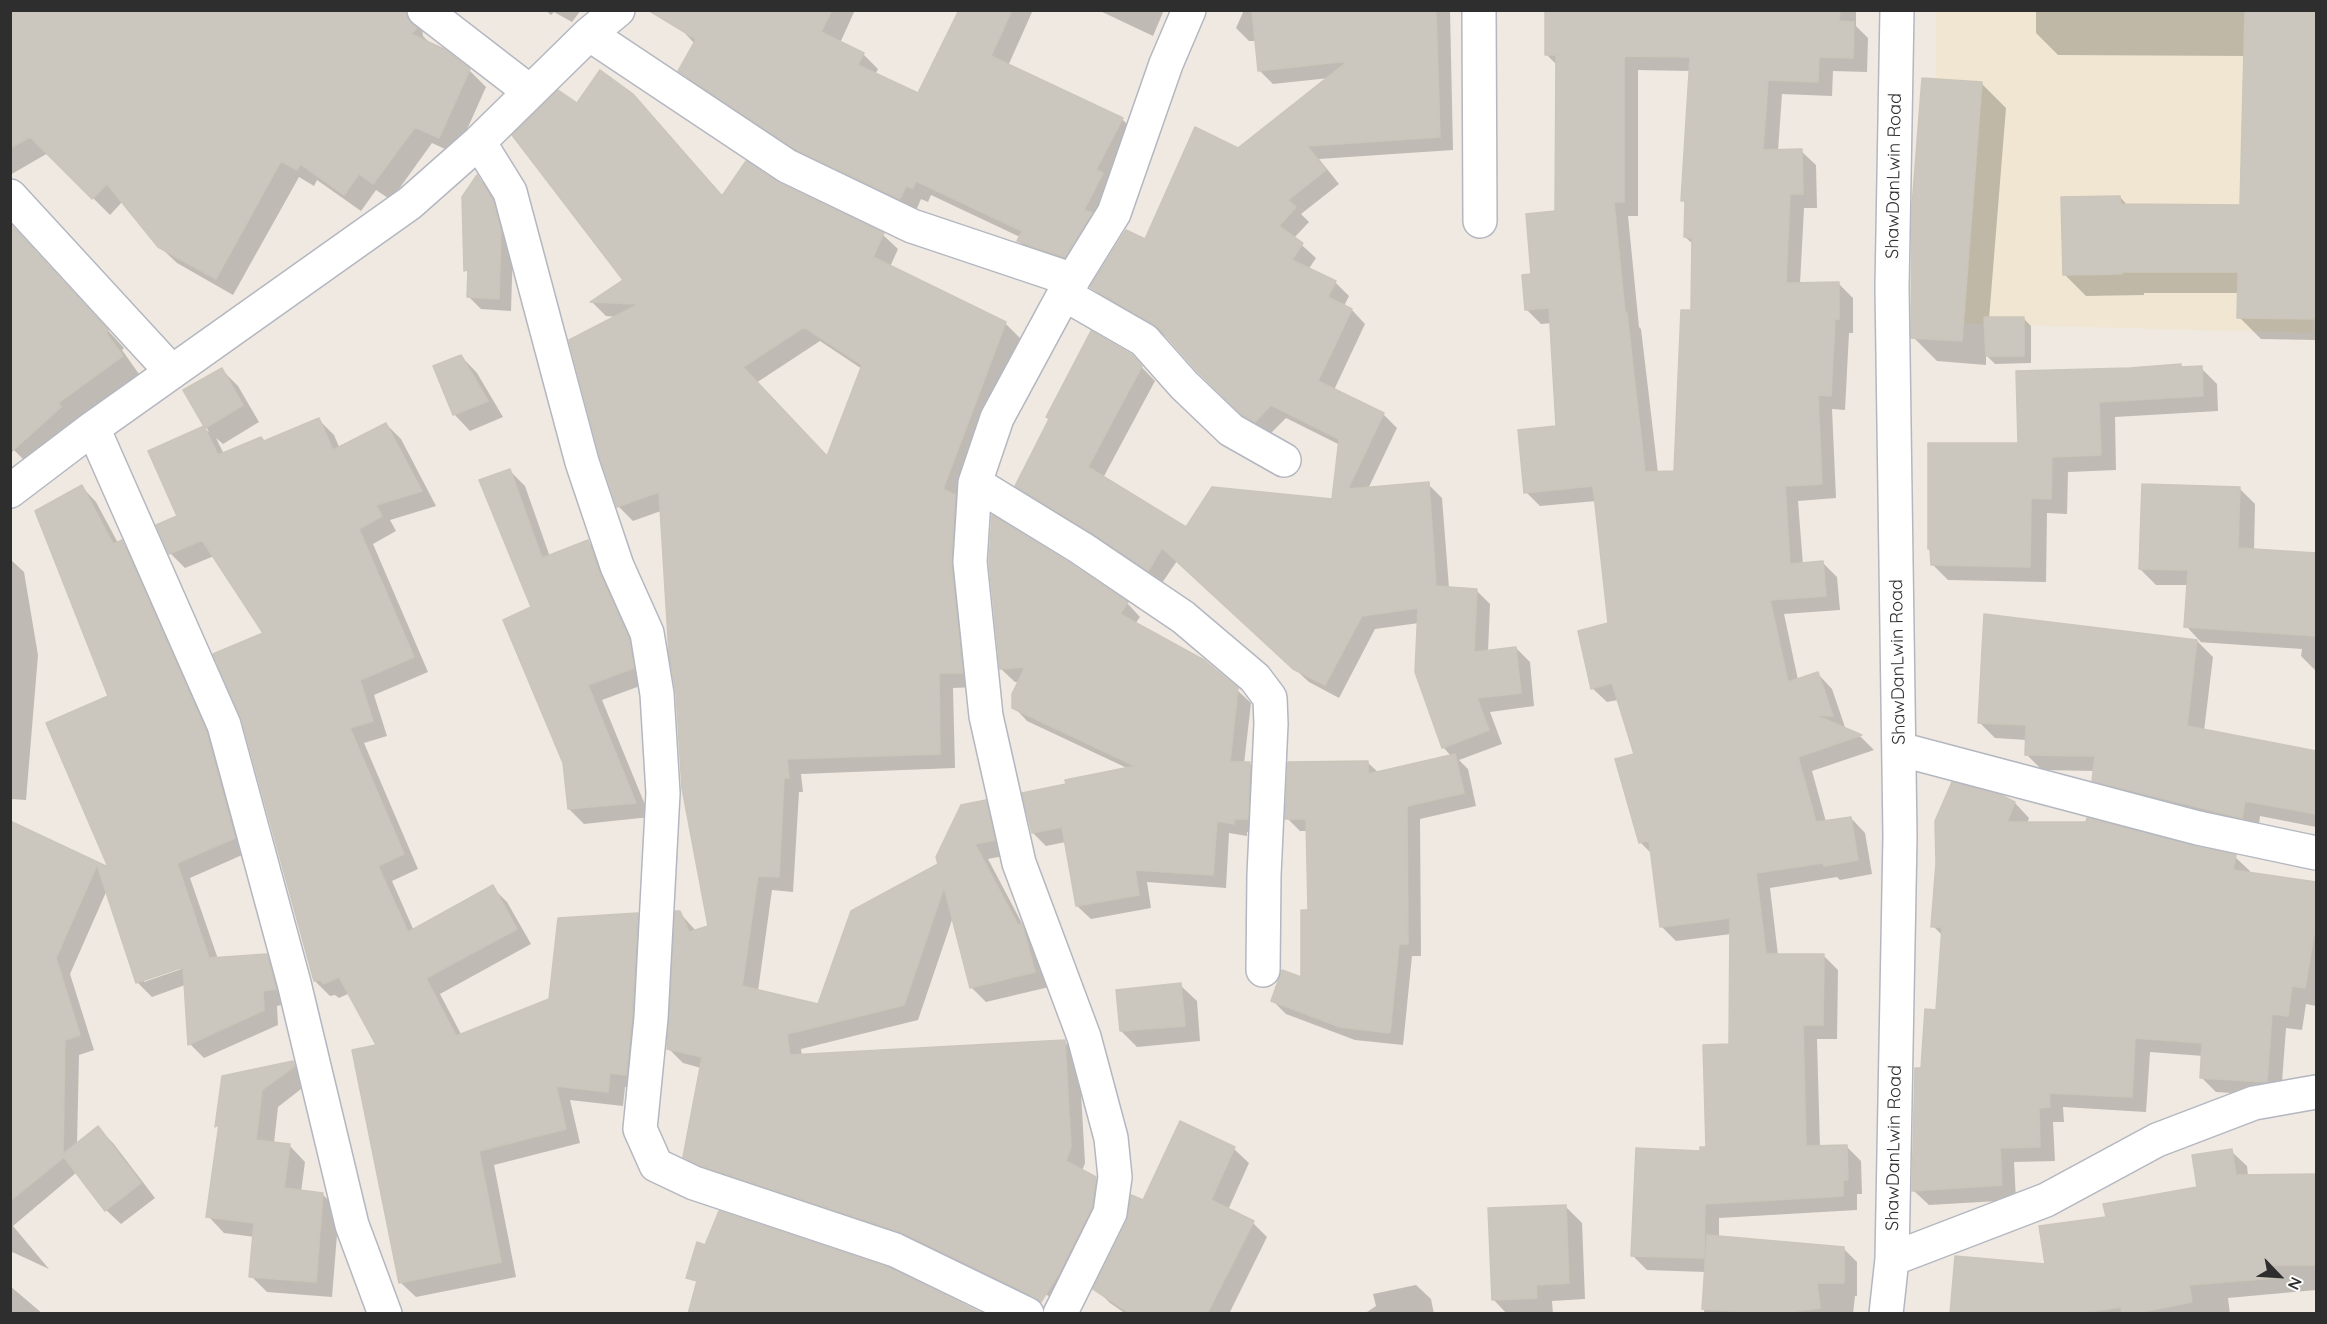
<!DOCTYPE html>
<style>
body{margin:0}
#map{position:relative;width:2327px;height:1324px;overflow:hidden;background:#efe9e1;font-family:Quicksand,sans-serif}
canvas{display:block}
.frame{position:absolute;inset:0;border:12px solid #2e2e2e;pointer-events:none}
.north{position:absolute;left:2249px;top:1246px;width:60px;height:60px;-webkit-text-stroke:4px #fff;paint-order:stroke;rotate:115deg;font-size:16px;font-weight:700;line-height:24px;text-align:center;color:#2e2e2e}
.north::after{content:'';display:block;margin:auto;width:21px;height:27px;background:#2e2e2e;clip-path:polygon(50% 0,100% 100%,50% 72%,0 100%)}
</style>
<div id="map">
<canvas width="2327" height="1324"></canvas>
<div class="frame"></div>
<div class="north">N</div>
</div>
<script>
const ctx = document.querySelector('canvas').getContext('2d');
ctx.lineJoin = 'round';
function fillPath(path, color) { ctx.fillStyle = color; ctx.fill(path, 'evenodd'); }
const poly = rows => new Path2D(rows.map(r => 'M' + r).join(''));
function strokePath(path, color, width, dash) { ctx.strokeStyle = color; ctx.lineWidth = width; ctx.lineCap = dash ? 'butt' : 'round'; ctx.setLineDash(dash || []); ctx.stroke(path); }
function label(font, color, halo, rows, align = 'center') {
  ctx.font = font + ' Quicksand,sans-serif'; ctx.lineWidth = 6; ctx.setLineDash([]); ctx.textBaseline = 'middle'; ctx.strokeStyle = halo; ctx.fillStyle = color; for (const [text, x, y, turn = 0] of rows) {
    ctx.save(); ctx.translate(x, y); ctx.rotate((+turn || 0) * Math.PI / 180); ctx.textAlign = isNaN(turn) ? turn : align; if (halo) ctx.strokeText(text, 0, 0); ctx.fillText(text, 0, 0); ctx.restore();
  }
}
fillPath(poly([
 [1936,11,2316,11,2316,255,2312,333,1937,323]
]), '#f0e6d1');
fillPath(poly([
 [10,10,408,10,422,25,423,36,432,45,469,70,486,87,456,154,432,143,391,200,376,190,361,211,317,180,314,186,299,177,233,295,177,263,159,246,123,201,110,215,48,153,10,175],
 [545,10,581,10,572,22,554,12,551,15],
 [691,10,855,10,840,43,863,54,878,69,875,75,920,96,960,10,1033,10,1008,66,1122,119,1137,134,1080,271,1033,256,1019,241,1020,237,931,195,928,202,921,199,915,213,813,164,695,85,680,70,695,44,680,28],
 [1098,10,1164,10,1153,36],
 [1244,10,1450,10,1453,150,1319,159,1339,184,1301,214,1309,222,1294,238,1316,258,1308,270,1335,282,1349,296,1344,306,1352,310,1365,324,1334,390,1383,414,1397,428,1368,489,1428,484,1442,498,1449,588,1476,590,1490,604,1488,652,1516,648,1530,662,1534,706,1490,712,1502,744,1459,760,1468,769,1476,806,1420,819,1421,956,1412,956,1403,1045,1355,1040,1286,1014,1273,1001,1303,979,1309,912,1307,831,1300,831,1287,818,1367,762,1379,773,1452,757,1443,747,1419,623,1375,629,1339,698,1309,682,1177,561,1162,583,1031,499,1017,485,1131,356,1155,381,1103,478,1186,529,1333,500,1340,445,1286,418,1269,435,1258,428,1213,386,1170,339,1106,301,1092,287,1145,241,1238,150,1329,78,1273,84,1259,70,1256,41,1249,41,1236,28],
 [1542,10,1856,10,1856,26,1868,38,1867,72,1833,71,1832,96,1782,94,1778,151,1801,151,1816,165,1817,208,1804,208,1800,284,1838,283,1853,298,1853,333,1849,333,1845,410,1832,409,1836,498,1798,501,1803,565,1823,563,1837,577,1840,610,1784,614,1798,680,1818,674,1832,689,1846,730,1861,737,1874,750,1812,771,1826,822,1851,818,1865,833,1872,874,1840,880,1837,877,1770,888,1778,955,1823,955,1838,970,1837,1039,1817,1039,1820,1147,1847,1147,1861,1161,1862,1194,1857,1194,1857,1210,1719,1218,1719,1237,1843,1248,1857,1262,1857,1296,1855,1296,1853,1314,1704,1314,1706,1272,1647,1270,1633,1256,1702,1152,1707,1148,1731,1045,1731,934,1676,941,1662,927,1652,854,1640,842,1636,755,1618,700,1607,702,1592,688,1610,624,1596,501,1540,506,1526,492,1558,427,1552,323,1541,324,1527,310,1533,276,1557,213,1557,65,1546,54,1547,11],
 [1638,70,1690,71,1682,200,1687,204,1685,237,1694,245,1692,312,1676,472,1658,473,1641,329,1639,327,1628,216,1638,216],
 [2036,10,2316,10,2316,340,2261,339,2239,317,2239,293,2144,293,2144,295,2086,296,2064,274,2120,197,2128,206,2241,206,2246,56,2058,55,2036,33],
 [1982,84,2006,108,1989,319,2023,318,2031,326,2031,363,1995,364,1986,355,1986,365,1937,361,1913,337],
 [632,95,724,197,778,184,883,235,898,249,890,267,1005,323,1020,338,959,500,977,687,953,688,955,768,801,774,803,792,799,792,793,892,772,890,758,991,819,1005,940,864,985,802,1000,816,1009,855,988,859,1026,931,1036,941,1049,987,986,1002,971,987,953,917,918,1020,801,1049,802,1056,1065,1042,1079,1057,1085,1163,1082,1171,1095,1178,1110,1193,1063,1305,1034,1287,1028,1300,699,1171,684,1156,701,1068,683,1063,668,1048,679,912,696,931,710,927,677,693,661,511,633,521,618,506,617,317,606,316,592,302,625,280,578,105],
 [820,341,862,369,828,458,756,383],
 [477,177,490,189,505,214,513,245,511,311,481,309,469,297,469,274,466,270,463,197],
 [10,223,124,348,122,350,139,374,74,421,77,424,28,464,13,449,10,450],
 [461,356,477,373,503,417,470,431,454,414],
 [2180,365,2183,368,2201,368,2217,384,2218,411,2115,417,2116,470,2068,472,2067,514,2047,513,2046,582,1948,580,1932,564,2020,444,2130,370],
 [222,370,238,386,259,422,223,444,216,438,224,454,265,443,319,420,334,435,340,449,386,424,401,439,436,506,390,520,396,531,373,544,428,672,374,695,387,736,364,743,418,869,392,881,414,931,492,887,507,902,531,944,440,994,462,1036,550,1000,637,915,652,930,641,1089,625,1087,623,1106,570,1100,580,1143,494,1165,516,1277,416,1297,400,1282,378,1046,350,993,339,998,335,995,330,996,315,981,265,634,214,556,185,568,170,553,203,428,209,432,185,391],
 [510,471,525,486,550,557,588,542,603,557,648,683,602,700,650,817,584,824,569,809,565,763,533,608],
 [82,487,96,502,118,543,121,542,136,556,220,747,249,852,190,878,218,959,266,955,281,970,290,1003,277,1006,278,1025,204,1058,190,1044,185,985,152,997,137,982,107,890,70,974,94,1050,79,1055,77,1144,98,1128,113,1143,155,1198,121,1224,106,1210,77,1172,13,1226,49,1269,10,1251,10,823,111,870,110,696],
 [189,963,190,966,144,982,144,979],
 [2239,488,2255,504,2254,551,2316,555,2316,671,2301,656,2302,649,2198,642,2213,657,2204,731,2316,753,2316,827,2260,816,2258,833,2110,796,2093,780,2095,771,2042,770,2026,754,2027,740,1995,738,1979,722,1986,616,2201,642,2186,626,2188,585,2156,585,2140,569],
 [10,559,24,572,38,655,26,800,10,799],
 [1127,603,1140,617,1135,624,1237,690,1251,703,1244,764,1250,764,1263,777,1261,832,1247,832,1247,836,1229,833,1226,888,1147,882,1151,908,1091,919,1077,906,1066,842,1046,846,1033,833,1129,769,1027,721,1014,707,1020,682,1015,682,1001,669],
 [2015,803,2029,818,2027,824,2235,857,2250,871,2250,874,2316,884,2316,1006,2306,1004,2302,1030,2286,1028,2281,1096,2216,1092,2201,1077,2203,1056,2150,1052,2146,1112,2063,1107,2064,1122,2053,1122,2055,1161,2014,1162,2016,1200,1929,1205,1914,1191,1922,1069,1937,1012,1943,936,1933,926],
 [1180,985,1197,1001,1200,1041,1137,1047,1121,1031],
 [293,1063,310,1082,278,1107,274,1143,289,1145,305,1162,301,1192,322,1194,339,1210,332,1297,267,1292,251,1276,255,1237,224,1233,208,1216,220,1129,217,1126,223,1077],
 [1180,1123,1234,1149,1249,1163,1228,1210,1253,1223,1267,1237,1229,1314,1126,1314,1110,1303,1095,1288,1144,1202],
 [2231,1151,2247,1166,2248,1176,2316,1176,2316,1290,2228,1298,2230,1314,1951,1314,2046,1266,2107,1218,2199,1188],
 [1565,1206,1582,1223,1585,1299,1552,1301,1553,1314,1507,1314,1493,1299],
 [1416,1285,1431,1299,1434,1314,1364,1314,1376,1306,1373,1294],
 [10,1286,43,1314,10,1314]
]), '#0003');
const building = poly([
 [10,10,406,10,407,18,417,28,411,34,444,49,470,69,439,138,415,127,373,184,359,174,344,195,300,164,297,170,281,161,216,279,158,247,107,184,92,199,30,137,10,148,10,10],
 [648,10,832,10,821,32,864,53,858,65,918,93,959,10,1012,10,991,56,1123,118,1096,170,1103,173,1084,210,1092,213,1065,257,1017,241,1022,231,916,181,913,188,906,186,900,199,796,150,678,71,696,39,648,10],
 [1252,10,1436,10,1440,137,1307,146,1326,170,1288,200,1296,207,1279,226,1303,243,1292,260,1336,281,1328,297,1352,309,1318,381,1384,413,1348,489,1429,482,1436,586,1477,589,1474,652,1516,647,1521,693,1477,698,1489,730,1442,748,1415,672,1418,608,1362,616,1325,685,1293,669,1162,548,1148,571,1091,532,1015,486,1049,419,1046,417,1091,331,1132,355,1142,366,1088,467,1186,527,1212,487,1332,499,1339,439,1271,405,1255,422,1242,415,1198,372,1158,327,1090,287,1126,230,1145,239,1195,127,1238,148,1348,61,1258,71,1252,10],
 [1545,10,1840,10,1839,21,1854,22,1853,58,1819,57,1818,82,1768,80,1763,150,1802,149,1803,194,1790,194,1786,283,1839,282,1839,319,1835,319,1831,396,1818,395,1822,484,1785,486,1790,564,1823,561,1826,596,1770,600,1788,682,1818,672,1833,716,1815,715,1862,735,1798,757,1816,822,1851,817,1858,860,1824,866,1823,863,1756,873,1766,954,1824,954,1823,1025,1803,1025,1806,1146,1847,1145,1848,1180,1843,1180,1843,1196,1705,1204,1704,1258,1631,1256,1636,1148,1700,1151,1700,1147,1706,1147,1703,1045,1729,1044,1730,918,1660,927,1649,840,1639,843,1615,759,1634,754,1612,683,1591,689,1578,631,1608,623,1593,486,1524,493,1518,430,1556,426,1549,308,1525,310,1522,275,1531,274,1526,214,1555,211,1556,55,1545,55,1545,10],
 [1624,56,1690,57,1681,201,1685,201,1684,237,1692,238,1691,310,1681,310,1674,471,1645,472,1627,313,1625,313,1614,202,1624,202,1624,56],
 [2245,10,2316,10,2316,319,2237,318,2238,272,2122,272,2122,274,2063,275,2061,197,2120,196,2121,204,2240,205,2245,10],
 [600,70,633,94,722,196,746,161,779,183,884,233,873,257,1006,322,943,489,955,495,951,564,963,673,939,673,940,754,787,759,789,778,784,778,779,877,758,876,742,986,818,1004,851,911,938,864,936,857,961,805,986,800,995,840,975,844,1018,925,1022,924,1035,972,970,988,944,887,904,1005,787,1034,790,1055,1065,1040,1071,1147,1066,1161,1096,1177,1092,1207,1059,1273,1041,1302,1035,1297,901,1232,701,1166,683,1157,702,1057,667,1049,675,911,680,911,689,932,708,926,682,788,676,693,669,654,659,492,617,507,600,457,569,340,639,304,590,302,623,280,512,135,558,90,577,103,600,70],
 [804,327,862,365,827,456,743,367,804,327],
 [1922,78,1982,82,1962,341,1911,338,1912,206,1922,78],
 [477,175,493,200,501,231,499,299,467,297,468,269,464,271,462,197,477,175],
 [10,224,108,330,106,333,123,356,58,403,61,407,10,453,10,224],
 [1984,317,2024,317,2024,356,1986,356,1984,317],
 [461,355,488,401,453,415,433,366,461,355],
 [2181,364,2181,367,2202,366,2203,396,2099,402,2101,455,2052,457,2051,499,2031,498,2030,567,1931,565,1930,549,1928,549,1928,443,2018,443,2016,371,2130,368,2181,364],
 [222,368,243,405,205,428,183,390,222,368],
 [319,418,333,450,386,423,422,491,376,505,382,516,359,529,414,657,360,680,373,721,350,728,404,854,378,866,408,932,493,885,517,929,426,978,456,1036,549,999,558,918,638,913,632,1017,626,1075,610,1073,608,1092,556,1086,566,1129,479,1151,501,1262,399,1283,352,1050,376,1045,339,977,323,984,321,980,314,981,242,720,213,654,263,633,202,540,169,554,156,525,177,516,148,451,204,426,218,455,261,437,264,441,319,418],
 [510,469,542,558,588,540,600,574,629,638,634,668,588,685,636,803,568,809,563,763,503,620,531,607,479,480,510,469],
 [2142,484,2240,487,2238,548,2316,553,2316,636,2184,627,2188,570,2139,569,2142,484],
 [82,485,113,544,122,540,206,731,235,838,177,863,209,958,267,954,276,989,263,991,264,1010,188,1045,183,967,136,983,97,865,56,958,80,1035,65,1040,63,1154,98,1126,141,1183,105,1211,63,1156,63,1158,10,1201,10,821,108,867,46,723,108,696,35,511,82,485],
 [992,515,1071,564,1128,602,1120,614,1204,660,1238,688,1230,762,1250,762,1248,819,1234,819,1234,824,1217,821,1213,875,1135,870,1139,895,1076,906,1062,827,1032,833,1022,793,1066,784,1065,780,1135,766,1012,708,1012,694,1025,667,1000,669,989,562,992,515],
 [1984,614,2197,640,2187,726,2316,751,2316,814,2245,801,2242,818,2092,781,2095,756,2025,755,2026,725,1978,723,1984,614],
 [1455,754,1464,793,1407,806,1408,944,1399,944,1390,1033,1340,1027,1271,1001,1282,970,1301,977,1301,910,1308,910,1306,819,1285,819,1288,762,1368,761,1368,774,1455,754],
 [1952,782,2001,795,2015,802,2007,822,2086,822,2087,818,2236,855,2233,870,2316,882,2316,922,2305,988,2292,986,2288,1016,2272,1014,2267,1082,2200,1078,2202,1043,2135,1038,2132,1097,2049,1093,2050,1107,2039,1108,2040,1147,2000,1148,2002,1185,1912,1191,1915,1068,1921,1068,1925,1009,1936,1010,1942,927,1931,927,1936,863,1935,821,1952,782],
 [1181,983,1185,1026,1120,1031,1116,990,1181,983],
 [293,1061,295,1066,262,1090,256,1140,290,1144,284,1188,323,1193,316,1282,249,1277,254,1223,206,1217,219,1124,215,1127,222,1076,293,1061],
 [1180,1121,1235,1147,1211,1200,1254,1221,1207,1314,1131,1314,1093,1289,1127,1221,1131,1195,1143,1200,1180,1121],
 [2232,1149,2236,1175,2315,1174,2315,1265,2273,1265,2274,1278,2189,1285,2192,1302,2131,1314,2122,1314,2121,1307,2074,1314,1950,1314,1955,1256,2045,1264,2039,1226,2106,1217,2103,1204,2197,1187,2192,1155,2232,1149],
 [1566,1205,1569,1283,1536,1285,1537,1298,1492,1300,1488,1208,1566,1205],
 [719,1211,888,1267,983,1314,688,1314,697,1281,686,1278,697,1242,705,1245,719,1211],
 [1707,1235,1844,1247,1844,1283,1817,1283,1820,1308,1776,1314,1702,1309,1707,1235]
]);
fillPath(building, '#cbc7bf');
strokePath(building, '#cbc5ba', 1.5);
const street = poly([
 [424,10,529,91],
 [1479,10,1480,221],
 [589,34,787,166,912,226,1073,280],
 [479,142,510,192,582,462,617,566,647,633,657,694,663,793,651,1018,640,1129,656,1165,694,1183,895,1250,1027,1314],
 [10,196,172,372],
 [1064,294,1144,340,1184,385,1231,430,1284,460],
 [93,428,224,725,294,983,352,1225,385,1314],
 [975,483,1081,548,1183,617,1255,678,1270,698,1271,724,1264,875,1263,970],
 [10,491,93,428,410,203,479,142,589,34,618,10],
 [1899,749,2198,828,2316,853],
 [1892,1259,2046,1200,2157,1140,2254,1103,2316,1092],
 [1060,1314,1110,1213,1115,1177,1111,1138,1084,1037,1019,863,986,716,970,562,975,483,997,418,1064,294,1114,213,1166,64,1189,10],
 [1886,1314,1892,1259,1900,836,1892,287,1897,10]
]);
strokePath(street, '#b4b7c1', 36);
strokePath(street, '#fff', 33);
label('18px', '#2e2e2e', '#fff', [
 ["ShawDanLwin Road",1894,176,-89],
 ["ShawDanLwin Road",1898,662,-91],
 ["ShawDanLwin Road",1894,1148,-89]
]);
</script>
